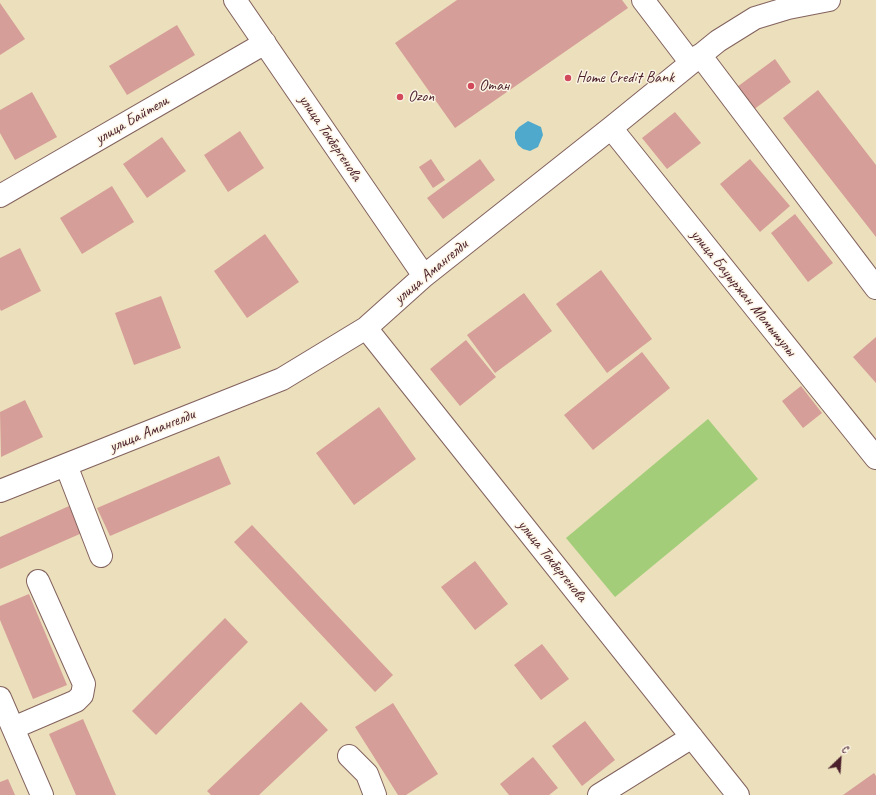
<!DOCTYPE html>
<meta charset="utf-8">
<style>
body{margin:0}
#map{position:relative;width:876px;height:795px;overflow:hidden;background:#ebdfbc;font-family:Caveat,sans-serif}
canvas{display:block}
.north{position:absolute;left:820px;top:739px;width:40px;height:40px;-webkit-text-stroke:3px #fcf5e5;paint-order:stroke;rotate:25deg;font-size:11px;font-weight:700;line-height:16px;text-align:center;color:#4a1f2b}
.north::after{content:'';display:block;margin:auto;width:14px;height:18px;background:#4a1f2b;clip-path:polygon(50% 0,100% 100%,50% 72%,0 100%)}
</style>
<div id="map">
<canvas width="876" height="795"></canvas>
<div class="north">С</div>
</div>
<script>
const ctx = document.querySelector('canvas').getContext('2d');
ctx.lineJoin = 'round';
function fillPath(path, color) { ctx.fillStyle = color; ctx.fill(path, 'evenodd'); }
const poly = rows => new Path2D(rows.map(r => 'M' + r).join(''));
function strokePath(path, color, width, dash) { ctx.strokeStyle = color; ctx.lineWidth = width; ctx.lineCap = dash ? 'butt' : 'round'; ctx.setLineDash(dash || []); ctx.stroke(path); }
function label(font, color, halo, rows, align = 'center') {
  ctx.font = font + ' Caveat,sans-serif'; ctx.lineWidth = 3; ctx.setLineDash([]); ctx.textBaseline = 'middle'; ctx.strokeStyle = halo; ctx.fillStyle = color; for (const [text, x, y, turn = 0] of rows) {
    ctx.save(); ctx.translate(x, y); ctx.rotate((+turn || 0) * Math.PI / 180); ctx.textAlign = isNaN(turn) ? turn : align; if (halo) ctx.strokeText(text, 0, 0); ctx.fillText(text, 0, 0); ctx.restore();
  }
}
fillPath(poly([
 [708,419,758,479,615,597,566,538]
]), '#a3cd79');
fillPath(poly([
 [528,121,541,127,543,135,538,147,530,151,523,149,518,145,515,138,515,132,519,127]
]), '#4ea9cc');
fillPath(poly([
 [457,0,622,0,628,8,455,128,395,43],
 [0,3,25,39,0,55],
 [177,25,195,55,127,95,109,66],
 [775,59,791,82,753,110,737,87],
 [818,90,876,165,876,237,783,118],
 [32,92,57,137,15,160,0,133,0,110],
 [675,112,701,143,667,169,642,138],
 [240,131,264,168,228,192,204,155],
 [162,137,186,171,147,198,123,164],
 [431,159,445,180,433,188,419,167],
 [480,159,495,180,443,219,427,198],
 [750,159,790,206,760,232,720,184],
 [112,186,134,222,82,254,60,218],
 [795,214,833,263,808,282,771,233],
 [265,234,299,282,247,318,214,271],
 [20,248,41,291,1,311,0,309,0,258],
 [601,270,652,339,607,373,556,304],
 [524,293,552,331,495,373,467,335],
 [161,296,181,348,134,365,115,313],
 [876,337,876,383,853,357],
 [466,340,496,377,460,406,430,369],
 [642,352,670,388,593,450,564,415],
 [801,386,822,413,803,428,782,401],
 [25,400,43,437,1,457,0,412],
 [379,407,416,459,354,505,316,453],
 [219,456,231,484,110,536,97,508],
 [69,506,82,533,0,569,0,537],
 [252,525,393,675,375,692,234,542],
 [475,561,508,604,475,630,441,587],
 [29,594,67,685,33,699,0,620,0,606],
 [225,618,248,642,156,735,132,711],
 [542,644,569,679,541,700,514,665],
 [301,702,328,730,259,795,211,795,207,791],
 [393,703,438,774,406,795,398,795,355,727],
 [83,719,116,795,76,795,49,734],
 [585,721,615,760,582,786,552,746],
 [533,757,558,788,549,795,509,795,500,784],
 [874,773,876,776,876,795,843,795],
 [8,779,15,795,0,795,0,782]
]), '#d69e98');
const minor = poly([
 [235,0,424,276],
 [643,0,691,63],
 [700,55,876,288],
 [611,128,876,458],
 [0,196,265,43],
 [366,328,738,795],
 [66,465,101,556],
 [0,491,282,379,366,328,424,276,611,128,718,41,755,18,788,8,829,0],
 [0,698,42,795],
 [13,728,76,701,82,695,84,684,38,581],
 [349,756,367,774,375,795],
 [599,795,692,737]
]);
strokePath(minor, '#82625e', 24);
strokePath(minor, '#fff', 22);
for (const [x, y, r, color] of [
 [568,78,4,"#d1495b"],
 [471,86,4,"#d1495b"],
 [400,97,4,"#d1495b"]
]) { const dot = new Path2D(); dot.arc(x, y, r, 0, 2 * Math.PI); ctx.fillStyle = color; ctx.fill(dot); strokePath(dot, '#fcf5e5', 1.5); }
label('16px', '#4a1f2b', '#fcf5e5', [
 ["Home Credit Bank",576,78],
 ["Отан",479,86],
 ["Ozon",408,97]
], 'left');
label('16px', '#4a1f2b', '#fcf5e5', [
 ["улица Байтели",132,120,-30],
 ["улица Токбергенова",330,138,56],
 ["улица Амангелди",431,272,-40],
 ["улица Бауыржан Момышулы",743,293,51],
 ["улица Амангелди",152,431,-22],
 ["улица Токбергенова",552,561,51]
]);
</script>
